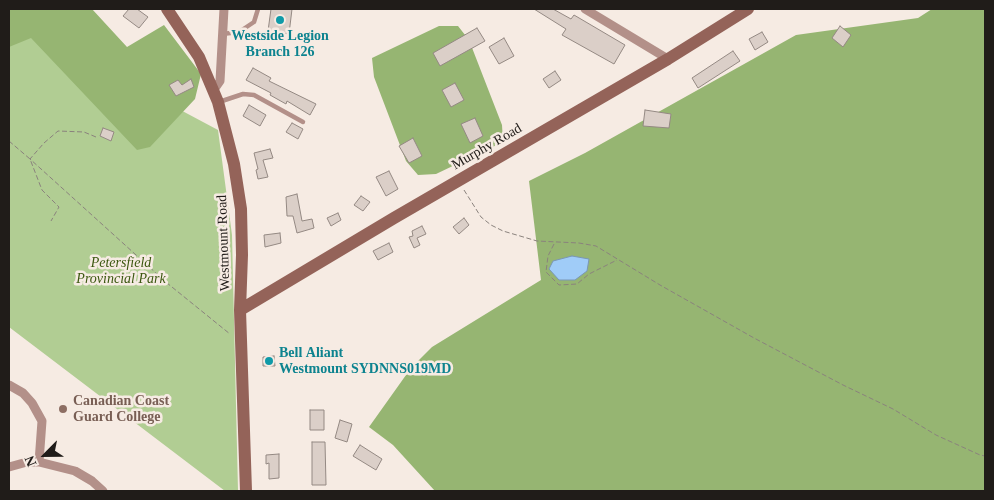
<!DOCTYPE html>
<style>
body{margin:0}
#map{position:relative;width:994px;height:500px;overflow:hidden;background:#f6ebe3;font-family:"Times New Roman",serif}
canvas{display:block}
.frame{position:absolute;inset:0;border:10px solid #201c19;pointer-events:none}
.north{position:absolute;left:20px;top:430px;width:50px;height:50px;-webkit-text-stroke:4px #f6ebe3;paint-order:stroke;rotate:247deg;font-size:14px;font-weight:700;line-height:20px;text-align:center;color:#201c19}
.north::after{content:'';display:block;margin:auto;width:18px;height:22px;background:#201c19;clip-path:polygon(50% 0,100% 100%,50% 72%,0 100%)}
</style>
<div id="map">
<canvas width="994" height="500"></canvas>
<div class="frame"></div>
<div class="north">N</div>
</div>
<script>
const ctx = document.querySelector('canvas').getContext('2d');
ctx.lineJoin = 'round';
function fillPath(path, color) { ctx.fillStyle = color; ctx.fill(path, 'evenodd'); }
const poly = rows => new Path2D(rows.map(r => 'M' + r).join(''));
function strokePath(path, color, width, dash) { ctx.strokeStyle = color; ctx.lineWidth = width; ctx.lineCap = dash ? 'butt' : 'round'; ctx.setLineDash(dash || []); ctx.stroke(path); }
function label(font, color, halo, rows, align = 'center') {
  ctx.font = font + ' "Times New Roman",serif'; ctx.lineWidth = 5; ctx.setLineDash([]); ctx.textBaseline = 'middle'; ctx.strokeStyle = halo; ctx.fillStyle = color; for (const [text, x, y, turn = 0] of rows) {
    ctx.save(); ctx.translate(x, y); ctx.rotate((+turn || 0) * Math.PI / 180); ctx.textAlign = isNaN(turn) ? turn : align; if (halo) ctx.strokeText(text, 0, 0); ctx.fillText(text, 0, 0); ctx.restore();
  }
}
fillPath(poly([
 [9,15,113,74,218,130,232,235,238,491,225,491,9,327]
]), '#b1cd93');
fillPath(poly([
 [9,9,92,9,127,47,164,25,201,74,195,99,150,147,137,150,31,38,9,47],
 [932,9,985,9,985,491,435,491,393,445,369,427,411,368,432,347,541,280,529,181,585,153,796,35,918,18],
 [439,26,458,26,469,40,502,125,503,142,436,174,418,175,406,161,374,77,372,58]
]), '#96b572');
const water = poly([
 [572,256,589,259,587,271,575,280,559,280,549,269,553,261,572,256]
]);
fillPath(water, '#a0ccf8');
strokePath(water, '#7a97b5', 1);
const building = poly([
 [129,9,137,9,148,17,139,28,123,16,129,9],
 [271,9,292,9,289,34,268,31,271,9],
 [534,9,553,9,571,19,574,15,625,45,614,64,562,35,566,29,534,9],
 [840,26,851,35,843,47,832,38,840,26],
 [477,28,485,41,440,66,433,53,477,28],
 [762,32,768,42,755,50,749,39,762,32],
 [504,38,514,56,499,64,489,47,504,38],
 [733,51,740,61,698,88,692,78,733,51],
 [253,68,271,78,269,81,316,104,310,115,287,101,286,104,270,95,271,93,246,80,253,68],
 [555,71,561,80,549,88,543,79,555,71],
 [191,79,194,87,176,96,169,85,178,80,182,85,191,79],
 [455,83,464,100,451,107,442,90,455,83],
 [249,105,266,115,260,126,243,116,249,105],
 [645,110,671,114,669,128,643,126,645,110],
 [475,118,483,136,470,143,461,124,475,118],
 [292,123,303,129,298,139,286,132,292,123],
 [103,128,114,132,111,141,100,136,103,128],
 [413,138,422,156,409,163,399,146,413,138],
 [270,149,273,158,263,160,268,177,258,179,256,170,258,169,254,153,270,149],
 [389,171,398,189,386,196,376,177,389,171],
 [297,194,302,221,312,219,314,228,297,233,293,216,287,216,286,197,297,194],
 [361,196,370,202,363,211,354,205,361,196],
 [338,213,341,220,331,226,327,218,338,213],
 [464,218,469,225,459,234,453,227,464,218],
 [422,226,426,234,417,238,420,245,414,248,409,237,413,236,412,231,422,226],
 [280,233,281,243,265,247,264,235,280,233],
 [389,243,393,252,378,260,373,251,389,243],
 [274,356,275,366,263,366,263,357,274,356],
 [310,410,324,410,324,430,310,430,310,410],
 [340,420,352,424,347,442,335,438,340,420],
 [312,442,325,442,326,485,312,485,312,442],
 [360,445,382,459,376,470,353,456,360,445],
 [279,454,279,478,269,479,269,463,266,464,266,455,279,454]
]);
fillPath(building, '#dbcfc8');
strokePath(building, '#948983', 1);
strokePath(poly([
 [96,137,84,132,58,131,44,143,30,159,167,283,230,334],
 [9,141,30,159,42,190,59,207,51,221],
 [464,190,481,217,491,225,503,231,537,241,579,243,596,246,660,285,754,338,843,385,893,409,936,435,980,455,985,456],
 [554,244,548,256,546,272,559,285,577,284,589,274,617,260]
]), '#8a827d', 1, [5, 2.5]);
strokePath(poly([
 [222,34,239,32,254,22,258,9],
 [219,102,243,94,254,95,303,122]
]), '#b39089', 4.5);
strokePath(poly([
 [585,9,668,59],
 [213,91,220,81,224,9],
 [9,385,23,393,32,403,42,421,39,462],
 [9,467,27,462,39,462,75,471,92,481,103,491]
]), '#b39089', 9);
strokePath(poly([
 [167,9,199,57,218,102,234,164,241,209,242,255,240,310,246,491],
 [240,310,394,218,668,59,748,9]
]), '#946359', 12);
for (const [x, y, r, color] of [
 [280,20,5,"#0f9aa8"],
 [269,361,5,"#0f9aa8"],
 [63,409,5,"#8d6e63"]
]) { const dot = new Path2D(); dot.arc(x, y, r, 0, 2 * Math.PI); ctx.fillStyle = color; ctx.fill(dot); strokePath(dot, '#f6ebe3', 2); }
label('bold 14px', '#0d838f', '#f6ebe3', [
 ["Westside Legion",280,36],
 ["Branch 126",280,52],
 ["Bell Aliant",279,353,"left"],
 ["Westmount SYDNNS019MD",279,369,"left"]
]);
label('14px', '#201c19', '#f6ebe3', [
 ["Murphy Road",487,147,-30],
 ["Westmount Road",224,243,-92]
]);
label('italic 14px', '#3b570f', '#f6ebe3', [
 ["Petersfield",121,263],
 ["Provincial Park",121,279]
]);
label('bold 14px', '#785e54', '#f6ebe3', [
 ["Canadian Coast",73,401],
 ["Guard College",73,417]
], 'left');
</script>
